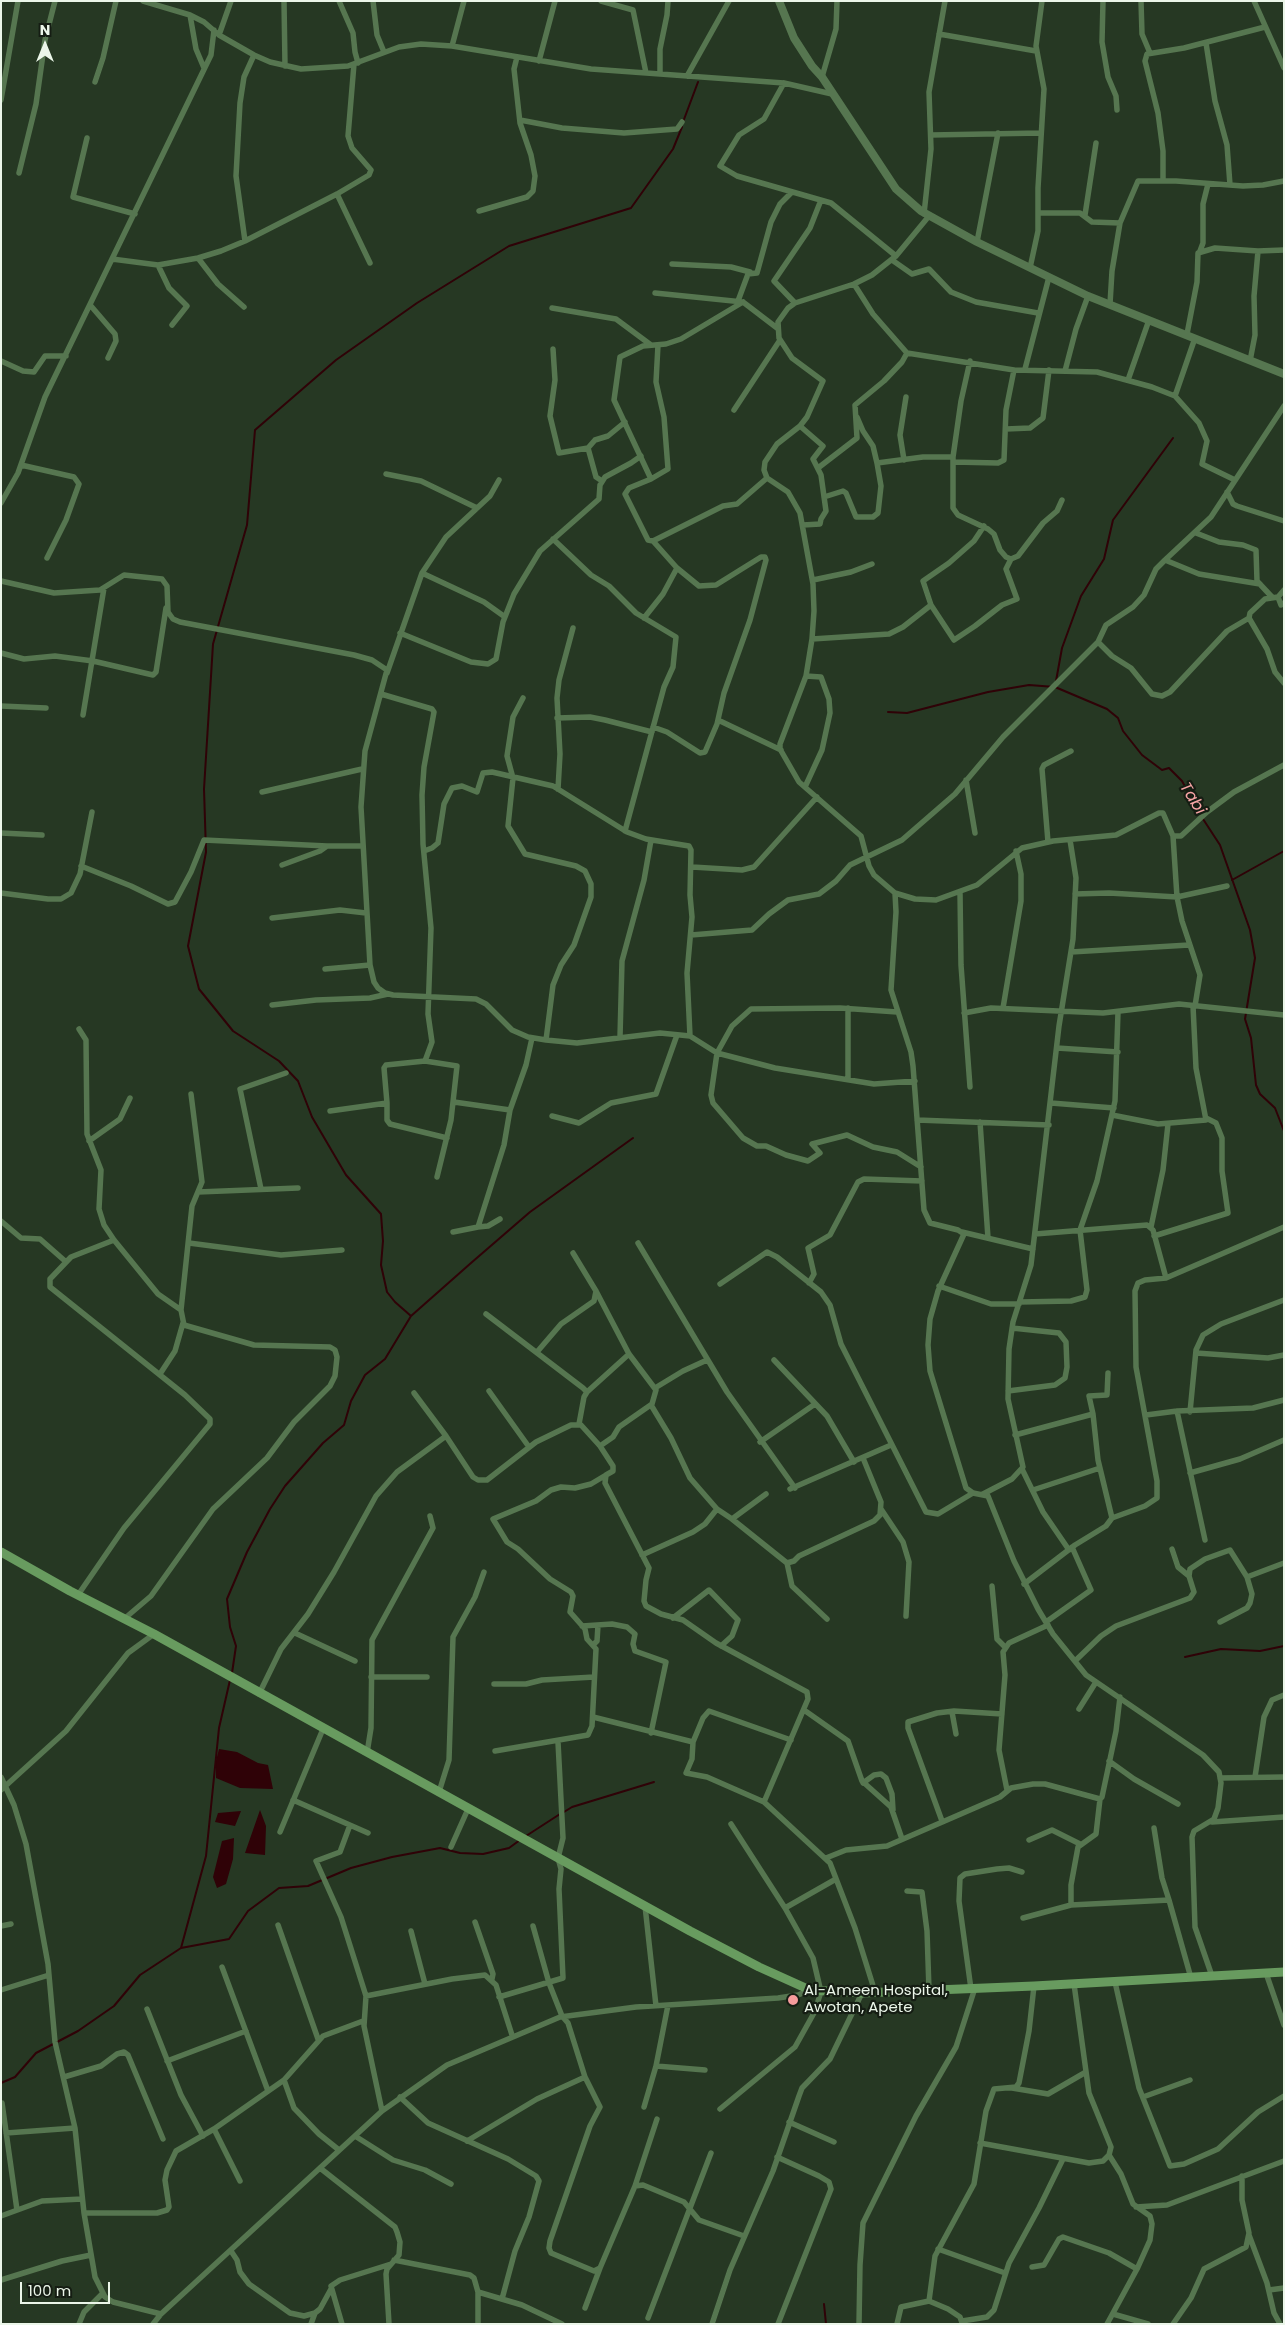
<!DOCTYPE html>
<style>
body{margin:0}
#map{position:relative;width:1285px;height:2325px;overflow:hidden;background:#263823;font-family:Poppins,sans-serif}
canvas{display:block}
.frame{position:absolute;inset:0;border:2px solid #ebf6e9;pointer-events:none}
.north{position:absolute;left:20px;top:20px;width:50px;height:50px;-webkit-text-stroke:4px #151d13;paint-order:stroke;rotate:0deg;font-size:14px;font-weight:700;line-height:20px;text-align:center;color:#ebf6e9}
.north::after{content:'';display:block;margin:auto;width:18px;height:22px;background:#ebf6e9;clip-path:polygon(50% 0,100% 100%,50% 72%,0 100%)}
.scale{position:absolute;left:20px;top:2282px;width:90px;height:22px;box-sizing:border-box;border:2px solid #ebf6e9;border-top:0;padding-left:6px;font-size:15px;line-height:18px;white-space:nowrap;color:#ebf6e9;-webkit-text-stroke:4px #151d13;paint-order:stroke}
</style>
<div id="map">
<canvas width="1285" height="2325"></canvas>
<div class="frame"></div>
<div class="north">N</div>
<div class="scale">100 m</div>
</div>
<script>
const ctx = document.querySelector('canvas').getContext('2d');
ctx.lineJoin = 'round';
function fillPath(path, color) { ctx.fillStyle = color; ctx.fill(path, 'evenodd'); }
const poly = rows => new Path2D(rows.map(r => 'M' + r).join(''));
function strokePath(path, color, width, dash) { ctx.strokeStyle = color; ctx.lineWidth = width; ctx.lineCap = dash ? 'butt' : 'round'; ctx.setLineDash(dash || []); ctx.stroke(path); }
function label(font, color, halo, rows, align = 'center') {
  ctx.font = font + ' Poppins,sans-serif'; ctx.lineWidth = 4.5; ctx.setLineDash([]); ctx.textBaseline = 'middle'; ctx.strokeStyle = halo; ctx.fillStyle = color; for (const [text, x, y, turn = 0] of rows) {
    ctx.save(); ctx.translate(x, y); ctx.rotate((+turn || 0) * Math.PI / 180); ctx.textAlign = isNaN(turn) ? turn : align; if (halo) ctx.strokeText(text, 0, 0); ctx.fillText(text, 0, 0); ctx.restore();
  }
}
fillPath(poly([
 [219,1749,237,1752,258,1763,268,1765,273,1789,240,1788,216,1778,216,1761],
 [260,1810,266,1826,265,1855,245,1853],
 [241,1811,235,1826,215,1822,218,1813],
 [234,1838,233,1859,226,1884,217,1888,213,1877,222,1841]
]), '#2f0207');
strokePath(poly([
 [683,122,698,82],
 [1056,681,1062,648,1081,596,1104,559,1113,520,1173,438],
 [888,712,907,713,988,692,1029,685,1055,687,1107,709,1118,718,1123,731,1142,755,1162,770,1169,768,1182,781,1203,819,1220,845,1250,930,1255,958,1245,1019,1251,1038,1256,1085,1260,1094,1275,1108,1284,1131],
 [1232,880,1284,851],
 [411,1316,395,1302,387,1292,381,1265,383,1241,381,1214,346,1175,312,1117,298,1081,279,1061,233,1031,199,989,188,946,206,852,204,789,213,644,247,525,255,430,336,360,417,303,509,246,631,208,673,149,682,127],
 [1185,1657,1221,1649,1260,1651,1284,1646],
 [232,1673,236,1646,230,1627,227,1599,247,1552,270,1509,285,1486,323,1443,344,1425,351,1401,365,1375,385,1359,411,1316,471,1263,530,1212,633,1138],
 [564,1812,572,1807,654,1782],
 [526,1836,560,1814],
 [181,1948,206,1856,219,1728,230,1680],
 [1,2083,15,2077,36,2053,78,2031,114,2006,140,1975,181,1948,229,1939,248,1911,279,1888,308,1886,351,1868,392,1857,440,1848,460,1853,483,1854,509,1848,520,1840],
 [824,2304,826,2324]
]), '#2f0207', 2);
strokePath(poly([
 [143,1,190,15,204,22,219,35,254,55,270,62,301,69,348,66,399,47,421,44,452,46,591,69,784,83,832,94],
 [284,1,285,66],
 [339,1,353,33,355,52,358,63],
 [373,1,377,35,384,52],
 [601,1,633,10,646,73],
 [1103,1,1102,42,1108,77,1116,96,1117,110],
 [1141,1,1142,34,1150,53],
 [1254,1,1284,68],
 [190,15,196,49,204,68],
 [939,34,1036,51],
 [219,35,231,1],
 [1206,43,1215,101,1227,145,1230,185],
 [452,46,464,1],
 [539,61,555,1],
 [660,74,660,49,667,15,668,1],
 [687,76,729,1],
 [822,77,836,29,837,1],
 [95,82,103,58,116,1],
 [784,83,764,119,739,135,720,166,737,176,831,203,896,256],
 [1,100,18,1],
 [520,120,562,128,624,133,677,129,682,122],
 [931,135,1041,133],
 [87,138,73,197,135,214],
 [19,173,36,104,45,40,55,1],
 [1163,180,1163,151,1158,113,1145,61,1147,54,1184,48,1265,27],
 [337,194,370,263],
 [479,211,527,197,533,191,535,176,531,155,520,123,514,69,517,57],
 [1039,213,1080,213,1092,222,1120,223],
 [924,214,931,149,929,92,945,1],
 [1085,215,1096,143],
 [929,216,896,256,872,275,854,284,795,303,788,308,778,322,779,338,792,358,823,381,807,417,800,426,777,444,765,462,764,470,767,478,788,492,800,513,813,584,814,611,812,639,806,676,780,744,780,749,799,782,861,836,869,866,874,875,895,893,896,912,891,990,911,1052,913,1066,924,1210,930,1223,958,1230,964,1234,938,1291,930,1319,928,1345,930,1371,966,1488,973,1493,988,1496,1014,1561,1038,1609,1053,1634,1086,1675,1203,1755,1219,1772,1221,1783,1218,1808,1214,1819,1194,1831,1192,1837,1195,1927,1212,1976],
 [245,241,236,176,240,103,244,77,254,55],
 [977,242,998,133],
 [1200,251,1203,243,1203,204,1208,184],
 [1258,251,1284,250],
 [198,258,218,284,244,307],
 [112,259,158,265,198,258,221,251,245,241,337,194,369,175,371,170,352,148,348,136,354,64],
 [892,260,912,274,929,269,951,292,976,302,1038,313],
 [672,264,731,267,750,272],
 [158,265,169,288,187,306,172,325],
 [1030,268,1038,231,1038,188,1044,89,1036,46,1042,1],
 [655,293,743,302,777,328],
 [738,301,748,274,757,273,771,222,780,204,792,192],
 [743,302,681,339,666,344,643,346,620,357,614,400,651,479,629,488,625,494,648,540,653,541,723,506,737,504,767,478],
 [795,303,774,281,810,228,821,200],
 [1110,304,1112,271,1120,223,1138,181,1176,181,1243,186,1263,185,1284,181],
 [91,306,115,334,116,341,108,358],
 [552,308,616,319,651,345],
 [1187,334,1197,282,1198,253,1215,248,1258,251,1254,296,1255,335,1250,361],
 [553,349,555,380,550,416,559,453,588,448,595,440,608,436,625,422],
 [907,353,1014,370,1097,372,1152,387,1175,396,1199,423,1207,441,1202,464,1235,480],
 [1,361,23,371,34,372,45,356,66,356],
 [970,361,961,401,953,457,953,508,958,515,988,529,994,534,1000,550,1006,557,1011,559],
 [1025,369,1049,277],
 [1065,371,1076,329,1088,296],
 [1128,380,1149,320],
 [1175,396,1195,338],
 [734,410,780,340],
 [800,426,823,446,813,459,821,475,826,511,821,519,820,524,803,525],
 [1006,429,1030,428,1043,418,1049,370],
 [588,448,596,477,602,481],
 [904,460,900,435,906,397],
 [953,462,998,463,1004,460,1006,410,1014,370],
 [877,463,923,457,953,457],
 [21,465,74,477,79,484,66,520,47,558],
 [818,468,857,438,855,405,884,381,902,362,907,353,873,314,854,284],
 [386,474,421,481,477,508],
 [651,479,668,469,664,417,656,382,658,345],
 [1227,492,1233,504,1237,506,1284,521],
 [824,497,843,491,846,493,856,517,873,517,878,513,881,486,877,463,873,446,863,431,857,417],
 [1,503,18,473,45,397,211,55,214,30],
 [984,526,974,541,949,563,923,581,931,605,954,640,975,626,1002,605,1017,599,1006,569,1011,559,1018,556,1043,523,1057,511,1062,500],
 [1196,533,1219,542,1243,545,1256,550,1257,581,1272,597],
 [553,539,591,575,609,586,636,613,676,637,673,667,664,687,625,831],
 [653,541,677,568,699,586,716,585,761,557,765,557,766,560,750,620,724,693,717,724,705,752,700,753,667,732,653,727],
 [1165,560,1199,574,1260,584],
 [422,573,484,602,505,617],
 [813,580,851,572,872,564],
 [1,581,54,593,100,590,124,575,162,579,167,586,168,612,173,619,180,622,354,655,372,660,387,670,365,751,361,807,370,965,374,982,378,988,385,993,393,995,476,999,486,1004,512,1030,528,1037,546,1040,577,1043,660,1033,690,1036,717,1053,775,1068,874,1084,915,1081],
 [1284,590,1278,597,1281,605,1284,603],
 [1278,597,1265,599,1250,613,1249,618,1267,649,1275,672,1284,683],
 [644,618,663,594,677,568],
 [400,633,471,662,488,664,496,659,503,622,514,594,540,551,599,499,600,485,605,477,631,463,641,456],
 [812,639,889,634,903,627,931,605],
 [1098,642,1112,656,1131,668,1152,694,1162,696,1170,692,1227,631,1249,618],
 [1,653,24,659,55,656,93,661,153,675,156,672,166,608],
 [387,673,422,573,446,537,490,496,499,480],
 [381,694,432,709,434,712,424,767,422,795,423,844,431,928,428,1014,432,1042,425,1061],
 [523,698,513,717,507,756,513,778,508,826,525,854,576,866,585,871,591,884,591,897,574,945,561,965,553,985,546,1040],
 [1,706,46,708],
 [83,715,104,588],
 [557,718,590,717,605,720,652,732],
 [718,720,781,750],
 [966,780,975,833],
 [805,787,822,750,830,713,829,699,821,677,806,676],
 [558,789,560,754,557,698,559,680,573,628],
 [262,792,362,769],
 [1,833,42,835],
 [1173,836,1177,897,1182,921,1200,975,1195,1006],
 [1048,842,1042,769,1044,765,1071,751],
 [424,851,432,848,438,843,444,804,452,788,462,786,477,792,483,773,492,772,553,786,627,832,646,839,689,846,691,850,690,895,692,917,687,973,690,1036],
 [282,865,320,851,327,846,363,846],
 [81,866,131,886,168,904,175,902,191,872,204,840,327,846],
 [692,867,742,870,754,867,817,797],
 [960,892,961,965,970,1087],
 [1,893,48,899,61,899,71,893,80,874,92,812],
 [895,893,915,899,936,900,977,885,1022,848,1053,841,1116,835,1159,813,1163,813,1173,836,1181,836,1207,812,1234,792,1284,765],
 [1075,894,1109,893,1177,897,1227,886],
 [272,918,340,910,366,913],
 [691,935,752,930,769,914,788,900,819,894,836,881,850,865,902,840,955,794,1003,737,1098,642,1106,625,1133,607,1144,595,1156,569,1165,560,1211,517,1284,406],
 [1071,952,1189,945],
 [325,969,370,965],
 [272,1005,316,1000,370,998,388,994],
 [1003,1008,1021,901,1021,874,1016,851],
 [897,1012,840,1008,751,1009,732,1026,717,1053,711,1095,713,1103,743,1138,757,1146,766,1146,786,1155,808,1161,820,1153,812,1144,847,1135,873,1147,897,1152,921,1167],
 [964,1013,991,1008,1103,1013,1179,1004,1284,1015],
 [79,1029,86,1040,87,1134,101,1170,99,1209,104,1225,114,1240,158,1294,181,1310,184,1325,254,1345,330,1347,335,1350,337,1357,335,1376,330,1386,294,1422,267,1458,213,1509,151,1596,124,1619],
 [620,1037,622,961,644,880,651,840],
 [1057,1048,1118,1052],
 [848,1079,848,1008],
 [454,1102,510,1110],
 [387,1103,387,1120,390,1124,447,1138],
 [1051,1103,1114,1108],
 [330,1111,387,1103,384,1068,386,1065,425,1061,457,1066,451,1120,437,1177],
 [1112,1115,1158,1124,1206,1120,1196,1068,1193,1006],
 [552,1116,579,1123,611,1103,656,1094,677,1035],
 [917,1120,1049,1125],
 [980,1122,988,1238],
 [89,1141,120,1119,130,1098],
 [261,1189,240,1089,286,1073],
 [198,1192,298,1188],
 [500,1219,488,1226,478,1227,504,1145,510,1110,526,1065,532,1038],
 [1,1221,21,1238,40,1239,65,1261],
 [1151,1227,1163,1170,1168,1124],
 [453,1232,478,1227],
 [962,1232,1033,1249],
 [1154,1236,1228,1213,1222,1171,1222,1138,1216,1123,1206,1118],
 [189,1243,281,1255,342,1250],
 [638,1243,727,1392,795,1488],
 [573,1253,596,1291,629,1354,656,1390,652,1404,619,1427,613,1437,600,1446],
 [1166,1278,1284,1227],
 [809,1283,814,1274,808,1248,830,1235,858,1182,864,1179,922,1181],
 [720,1284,767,1252,777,1257,821,1292,830,1305,841,1344,926,1512,938,1514,973,1493],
 [939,1286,991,1304,1019,1304],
 [1020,1302,1071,1301,1085,1297,1087,1290,1080,1230,1097,1181,1115,1101,1118,1012],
 [181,1310,192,1206,202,1182,191,1094],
 [486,1314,583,1388,587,1392,584,1397,579,1424],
 [537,1352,561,1324,594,1301,596,1291],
 [1196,1353,1268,1358,1284,1355],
 [774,1360,827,1416,854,1462],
 [160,1374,175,1351,183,1323],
 [655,1388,683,1371,707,1360],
 [489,1391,529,1447],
 [1008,1391,1055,1385,1065,1378,1067,1367,1066,1342,1059,1333,1012,1328],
 [587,1392,629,1354],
 [414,1393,446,1436],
 [651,1405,671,1438,690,1478,717,1509,732,1519,766,1494],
 [1177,1411,1205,1540],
 [1190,1412,1196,1350,1203,1335,1221,1324,1284,1300],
 [1093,1414,1098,1460,1112,1518],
 [1146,1415,1177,1411,1253,1408,1284,1400],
 [1015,1435,1093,1414,1089,1396,1107,1395,1108,1373],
 [760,1442,815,1404],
 [1022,1469,1043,1512,1069,1550],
 [1190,1473,1240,1459,1284,1440],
 [790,1489,891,1445],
 [1033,1490,1100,1468],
 [983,1494,1012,1479,1023,1467,1008,1399,1009,1349,1013,1322,1031,1265,1059,1026,1073,939,1076,878,1070,840],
 [881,1509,903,1542,909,1562,906,1616],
 [732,1519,787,1563,794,1561,799,1556,874,1521,880,1515,881,1502,863,1458],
 [1172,1549,1178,1567,1189,1576],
 [642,1555,693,1532,705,1524,717,1509],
 [787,1563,792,1586,827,1619],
 [1024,1584,1075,1545,1106,1526,1112,1518,1145,1506,1157,1498,1157,1481,1136,1367,1135,1291,1138,1283,1145,1280,1166,1278,1153,1230,1147,1225,1035,1234],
 [992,1586,997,1639,1005,1647],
 [78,1595,124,1528,210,1424,210,1419,185,1395,50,1287,50,1279,71,1257,114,1240],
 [673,1618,709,1590,738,1620,732,1636,721,1646],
 [1046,1622,1091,1590,1072,1547],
 [1220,1622,1247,1608,1250,1603,1252,1594,1247,1577],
 [582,1626,612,1624,627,1627,635,1634,633,1644,635,1651,666,1662,651,1733],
 [295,1633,355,1661],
 [593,1645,597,1641,598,1625],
 [1075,1661,1101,1636,1116,1626,1190,1598,1194,1592,1189,1576,1190,1569,1205,1559,1230,1550,1247,1577,1284,1563],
 [371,1677,427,1677],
 [494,1684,526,1684,542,1680,594,1677],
 [259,1694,281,1649,308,1614,334,1572,376,1496,397,1472,446,1436,473,1477,478,1480,487,1480,536,1442,571,1425,581,1425,600,1446,613,1466,613,1471,606,1475,605,1483,649,1568,646,1580,644,1601,646,1606,661,1614,683,1620,716,1643,807,1692,808,1699,764,1802,830,1863,855,1928,875,1992],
 [1079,1709,1096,1682],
 [804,1710,848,1741,862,1781,891,1807,902,1839],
 [952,1712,956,1734],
 [593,1717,693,1742],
 [495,1751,588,1735,592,1726,596,1649,587,1639,585,1629,570,1612,573,1596,571,1592,550,1579,518,1549,507,1542,493,1519,536,1501,551,1490,561,1487,575,1488,591,1484,606,1475],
 [367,1753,371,1728,372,1640,433,1528,430,1516],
 [1109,1761,1134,1779,1178,1804],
 [1,1777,14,1805,26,1844,48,1964,55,2042,75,2128,84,2213,95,2277,105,2297,113,2302,161,2314],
 [1255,1777,1264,1717,1272,1700,1284,1695],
 [1220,1778,1284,1777],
 [863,1783,874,1775,881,1774,886,1778,892,1794,893,1810],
 [1,1790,66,1731,128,1653,154,1634],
 [1007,1790,999,1750,1005,1675,1003,1652,1009,1643,1048,1625],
 [439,1792,449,1760,453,1637,475,1597,484,1572],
 [293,1800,368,1833],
 [764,1802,707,1777,686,1773,692,1759,693,1742,703,1718,709,1711,791,1740],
 [942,1821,908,1728,908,1722,937,1713,954,1711,1002,1714],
 [1212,1822,1284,1817],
 [350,1825,340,1852,316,1861,341,1917,366,1996,364,2026,382,2111],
 [1154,1828,1162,1878,1169,1900],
 [280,1832,323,1729],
 [1029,1840,1052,1830,1080,1844],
 [451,1847,468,1809],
 [826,1858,846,1850,887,1846,1000,1797,1011,1788,1033,1784,1045,1784,1100,1799,1102,1797,1116,1731,1120,1697],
 [907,1891,922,1892,927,1931,929,1990],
 [1071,1905,1071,1885,1078,1847,1096,1834,1100,1799],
 [645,1906,656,2006],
 [785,1908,836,1879],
 [1023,1918,1071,1905,1169,1900,1191,1978],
 [475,1922,493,1974,492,1979],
 [278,1925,318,2039],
 [1,1926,11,1924],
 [533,1926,549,1983,562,2016,568,2023,585,2077,600,2107,590,2126,550,2241,549,2248,551,2253,594,2271,600,2268,635,2186,657,2119],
 [411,1931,425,1984],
 [222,1967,268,2091],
 [1266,1973,1284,2025],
 [1115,1982,1139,2088,1170,2166,1184,2164,1218,2149,1258,2112,1284,2096],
 [971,1989,959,1901,960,1878,965,1874,997,1869,1009,1868,1022,1872],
 [1,1990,49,1975],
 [366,1996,452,1979,485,1975,496,1985,512,2035],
 [499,1997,563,1978,559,1889,561,1869,558,1858,563,1838,558,1742],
 [147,2009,181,2095,203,2136],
 [167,2061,246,2031],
 [656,2066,705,2070],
 [64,2077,101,2066,117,2054,124,2052,128,2055,163,2139],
 [284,2080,294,2108,319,2134,339,2150],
 [1012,2088,1048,2094,1086,2072],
 [400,2097,428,2123,508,2159,536,2176,539,2181,529,2217,515,2251,502,2299],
 [1143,2097,1190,2080],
 [2,2103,17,2210],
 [644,2107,656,2066,668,2005],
 [720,2109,795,2047,814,2013,821,1992,813,1958,785,1908,731,1824],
 [789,2122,834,2142],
 [214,2129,240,2181],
 [6,2133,75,2128],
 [355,2136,393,2160,425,2170,451,2184],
 [467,2141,537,2099,585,2077],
 [980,2143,1089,2163,1103,2161,1109,2155,1111,2147,1089,2093,1074,1984],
 [777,2157,819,2176,829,2182,831,2189,778,2324],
 [320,2168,395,2227,397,2232,400,2242,399,2255,387,2269,386,2274,389,2324],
 [635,2186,643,2185,684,2202,699,2220,744,2236],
 [1136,2207,1167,2205,1284,2161],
 [84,2213,157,2213,167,2210,169,2207,165,2180,167,2170,176,2151,214,2129,284,2080,323,2036,363,2021],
 [1,2216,42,2201,82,2199],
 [1249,2235,1267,2283,1274,2313,1280,2324],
 [938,2249,1005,2273],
 [231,2251,237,2260,240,2272,249,2284,290,2313,304,2316,315,2313,320,2309,331,2289],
 [394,2260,470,2275,474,2278,478,2292,478,2324],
 [1032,2267,1044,2265,1059,2239,1063,2237,1109,2253,1137,2269],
 [1,2280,62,2261,91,2255],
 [1269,2290,1284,2288],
 [478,2292,522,2305,562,2324],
 [929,2301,935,2256,974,2184,986,2111,994,2089,1016,2087,1019,2083,1029,2031,1034,1986],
 [585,2308,600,2268],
 [1113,2314,1148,2324],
 [648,2318,711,2153],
 [962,2321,987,2317,994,2310,1009,2263,1039,2208,1063,2159],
 [79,2324,84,2312,103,2293],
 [153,2324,161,2314,382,2111,447,2065,560,2017,636,2007,778,1998,798,1995,810,1990],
 [311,2324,315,2313],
 [342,2324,331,2286,340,2280,391,2264],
 [712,2324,730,2270,773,2171,799,2096,802,2088,830,2059,862,1993],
 [859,2324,860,2265,863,2223,916,2116,956,2047,975,1988],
 [897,2324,901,2307,929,2301,948,2309,960,2317,962,2323],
 [1107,2324,1137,2269,1150,2240,1152,2224,1150,2216,1133,2204,1121,2174,1109,2155],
 [1173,2324,1191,2298,1204,2269,1246,2247,1249,2233,1242,2200,1242,2176]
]), '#567650', 5.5);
strokePath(poly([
 [779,1,794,38,812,66,822,77,896,189,921,211,977,242,1088,296,1284,374]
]), '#567650', 8);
strokePath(poly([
 [1,1552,70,1591,154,1634,690,1931,759,1967,810,1990,862,1993,1034,1986,1284,1972]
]), '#689b5f', 9);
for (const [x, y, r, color] of [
 [793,2000,6,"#f59b9b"]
]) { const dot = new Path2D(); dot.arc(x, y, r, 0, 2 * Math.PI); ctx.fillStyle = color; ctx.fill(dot); strokePath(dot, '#151d13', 2); }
label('15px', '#ebf6e9', '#151d13', [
 ["Al-Ameen Hospital,",804,1991],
 ["Awotan, Apete",804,2008]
], 'left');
label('italic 16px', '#f7a5a5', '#151d13', [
 ["Tabi",1192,799,58]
]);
</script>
